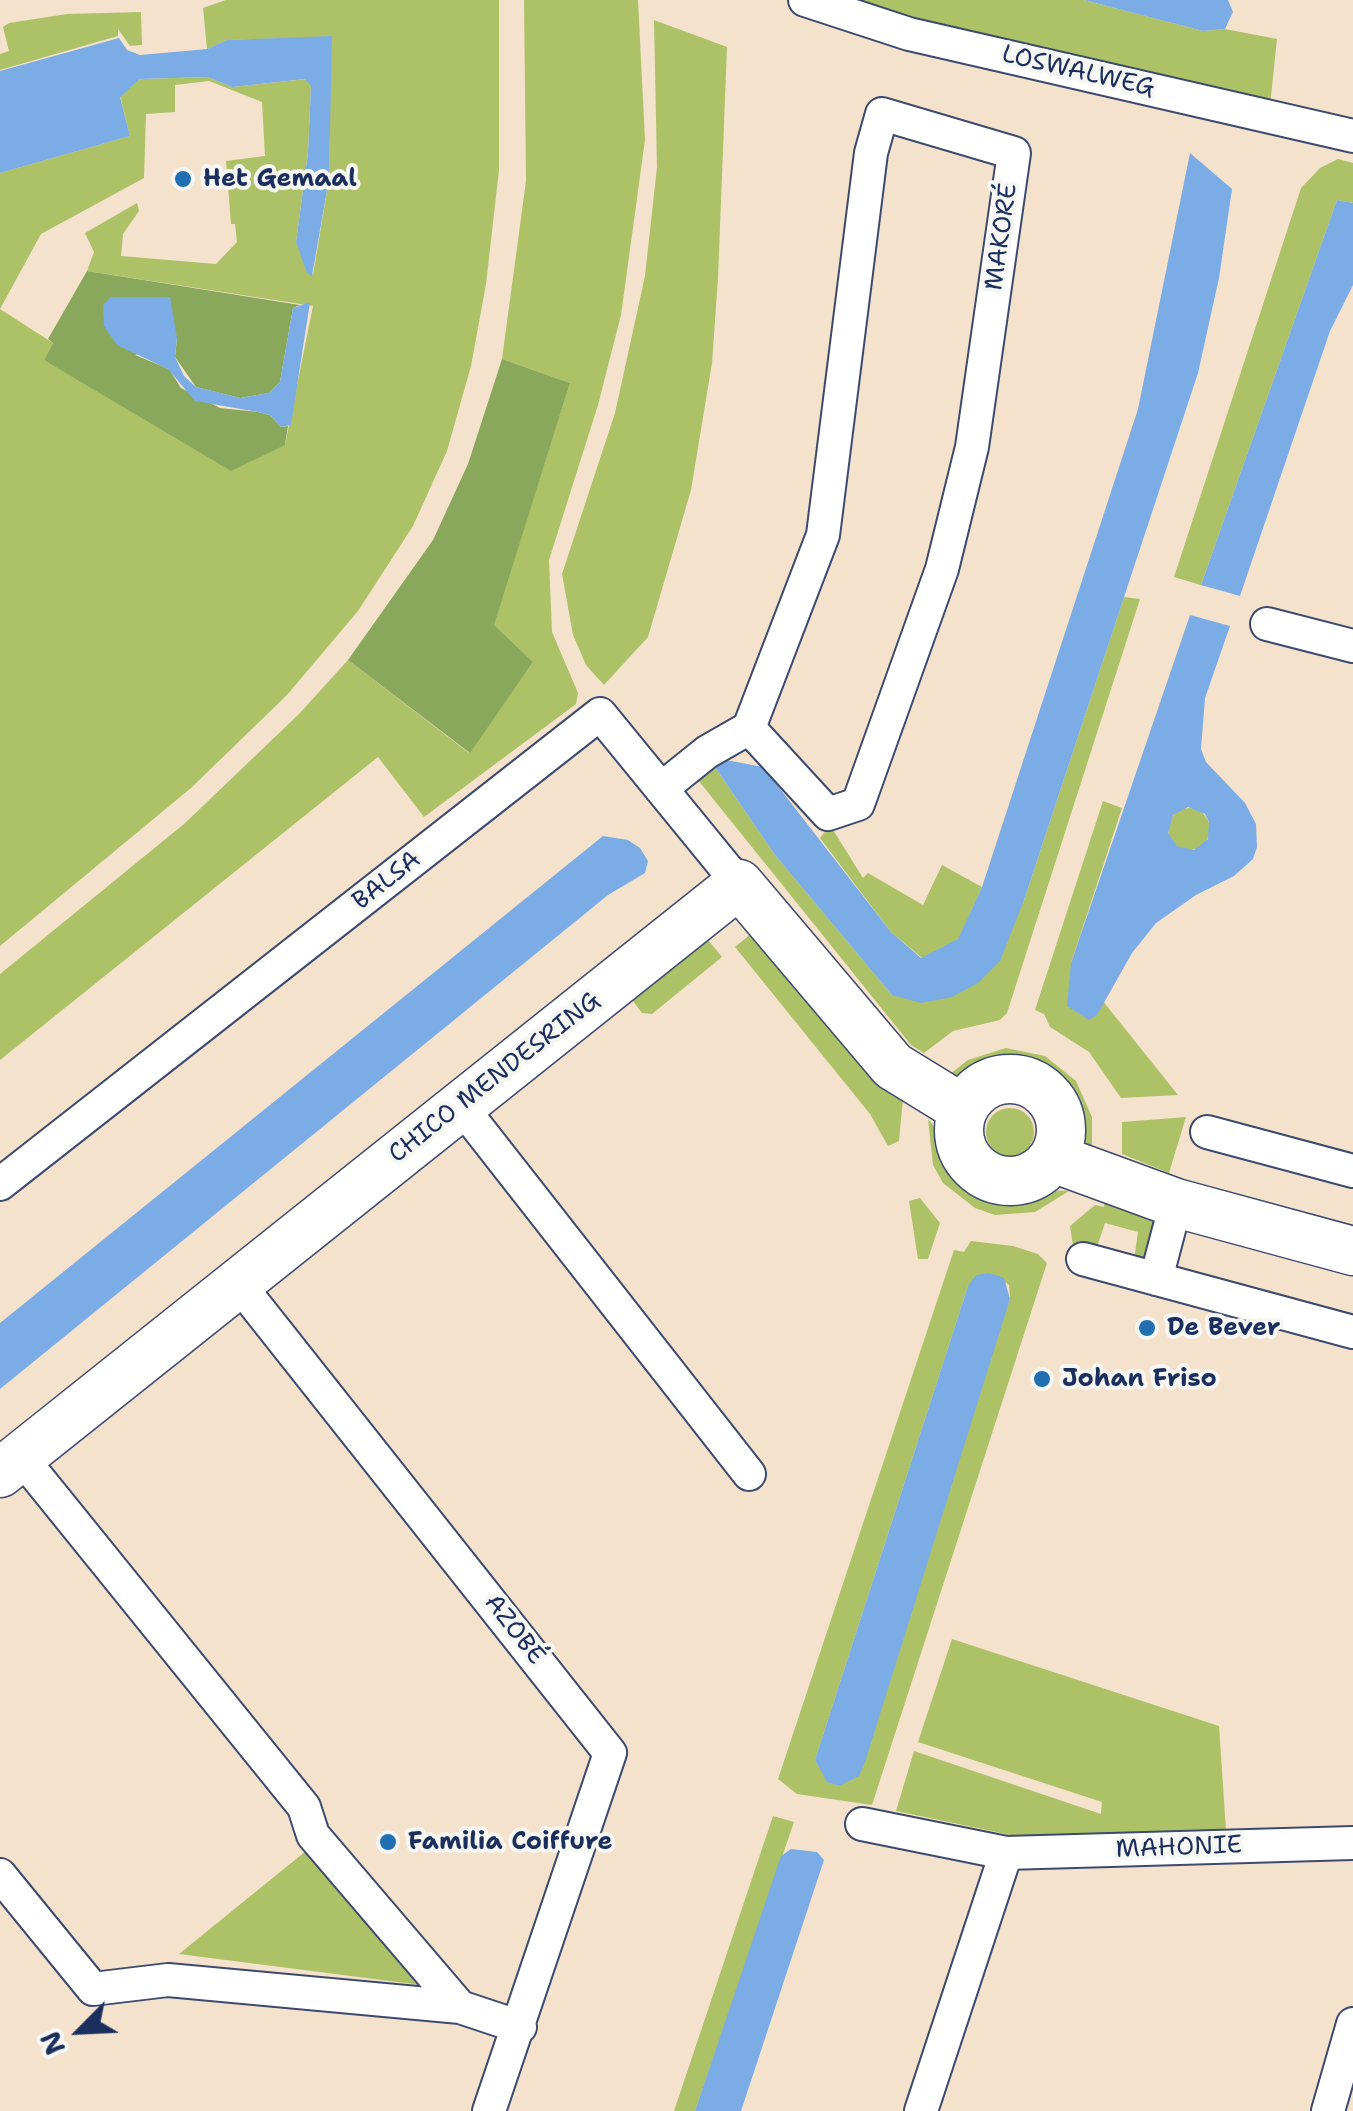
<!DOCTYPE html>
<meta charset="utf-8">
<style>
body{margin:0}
#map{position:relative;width:1353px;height:2111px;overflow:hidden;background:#f4e2cc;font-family:"Shantell Sans",sans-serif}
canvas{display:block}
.north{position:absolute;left:30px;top:1981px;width:100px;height:100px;-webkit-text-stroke:8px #f6f6f2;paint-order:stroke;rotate:246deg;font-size:28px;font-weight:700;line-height:40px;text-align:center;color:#1b2f5e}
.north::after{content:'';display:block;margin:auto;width:35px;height:45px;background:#1b2f5e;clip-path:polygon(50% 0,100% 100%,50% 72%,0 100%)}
</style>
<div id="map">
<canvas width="1353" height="2111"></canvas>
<div class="north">N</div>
</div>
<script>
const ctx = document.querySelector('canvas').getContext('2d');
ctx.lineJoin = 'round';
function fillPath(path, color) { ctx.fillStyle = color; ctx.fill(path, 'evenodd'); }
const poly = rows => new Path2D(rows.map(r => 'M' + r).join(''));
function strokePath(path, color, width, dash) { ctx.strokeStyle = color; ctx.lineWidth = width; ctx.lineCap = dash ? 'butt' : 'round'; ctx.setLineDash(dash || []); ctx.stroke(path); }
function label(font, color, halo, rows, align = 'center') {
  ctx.font = font + ' "Shantell Sans",sans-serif'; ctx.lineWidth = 8; ctx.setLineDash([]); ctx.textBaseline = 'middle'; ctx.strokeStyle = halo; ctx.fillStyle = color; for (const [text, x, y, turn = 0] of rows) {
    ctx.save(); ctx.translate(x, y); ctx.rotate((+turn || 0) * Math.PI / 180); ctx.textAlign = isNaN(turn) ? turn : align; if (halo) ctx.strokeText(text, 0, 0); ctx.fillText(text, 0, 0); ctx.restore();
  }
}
fillPath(poly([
 [226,0,499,0,499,170,486,284,471,366,447,451,413,526,358,611,287,695,191,788,0,946,0,309,53,343,44,360,285,445,313,306,87,271,94,252,85,233,137,203,139,211,123,234,121,256,216,264,237,242,235,224,231,224,226,161,265,156,262,102,209,81,175,85,175,112,146,114,144,178,41,234,0,309,0,173,130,136,120,96,140,79,208,77,232,87,306,79,311,85,308,153,296,242,313,275,329,179,331,37,227,40,207,49,203,8],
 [524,0,638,0,645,140,621,315,598,405,549,560,552,632,578,693,576,704,424,817,378,757,0,1060,0,974,184,824,299,714,348,660,469,753,533,662,493,625,570,383,502,359,526,181],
 [838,0,1084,0,1203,31,1225,29,1277,39,1269,115],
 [141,12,142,45,130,46,118,29,118,36,0,70,0,54,9,51,3,27,9,23,67,14],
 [654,20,727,47,718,278,712,363,691,490,648,637,604,685,586,665,573,635,562,574,615,413,645,276,657,167],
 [1338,159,1353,163,1353,203,1337,200,1201,585,1174,577,1301,188,1320,168],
 [1124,597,1140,599,1007,1013,1000,1020,953,1031,924,1053,911,1045,698,780,715,767,775,855,892,995,1024,900],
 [1103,801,1122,808,1071,963,1097,1015,1102,1000,1178,1095,1121,1098,1089,1052,1050,1027,1044,1014,1035,1010],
 '1168 829a21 21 0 1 1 42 0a21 21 0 1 1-42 0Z',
 [830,825,863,878,868,873,923,905,942,865,982,887,958,940,922,958,891,932,820,838],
 [752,933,903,1099,899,1141,888,1146,870,1114,735,947],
 [703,934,722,957,652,1014,642,1013,626,992],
 [1006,1048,1045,1056,1076,1081,1092,1117,1092,1149,1072,1129,1055,1092,1032,1076,1006,1073,966,1080,950,1074,968,1060],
 '986 1132a24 24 0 1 1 48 0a24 24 0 1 1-48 0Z',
 [1186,1117,1169,1173,1122,1154,1122,1122],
 [928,1119,948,1142,962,1167,989,1188,1069,1191,1035,1212,995,1215,975,1208,943,1183,933,1165],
 [920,1198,940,1223,928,1259,918,1259,909,1201],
 [1105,1198,1157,1216,1150,1261,1134,1260,1138,1232,1105,1223,1095,1253,1073,1246,1070,1226,1095,1205,1104,1207],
 [971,1241,1013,1246,1038,1254,1047,1263,872,1805,797,1794,778,1779,954,1250,964,1252],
 [990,1273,1009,1285,1010,1299,839,1786,828,1782,815,1760,968,1286],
 [952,1639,1219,1726,1226,1830,1025,1838,896,1811,914,1751,1101,1814,1102,1802,918,1742],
 [773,1816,794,1822,695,2111,674,2111],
 [317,1842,421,1985,179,1954]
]), '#adc267');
fillPath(poly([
 [87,271,300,305,293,308,280,382,269,393,240,398,196,387,175,357,177,338,135,355,169,369,181,388,220,408,258,412,270,415,281,427,288,426,285,445,231,471,44,360,53,343,48,339],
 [502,359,570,383,494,625,533,662,470,753,348,660,433,540,468,464]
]), '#8aa85c');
fillPath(poly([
 [1084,0,1228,0,1233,12,1225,29,1203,31],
 [332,36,329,179,312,276,307,273,296,242,308,153,311,86,305,79,232,87,208,77,140,79,120,97,130,136,0,173,0,71,119,38,127,50,140,55,207,49,227,40],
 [1190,153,1232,189,1219,278,1198,373,1024,900,1000,961,978,983,952,997,921,1003,892,995,775,855,715,767,726,760,763,767,891,932,921,958,958,939,982,887,1138,409],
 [1337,200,1353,203,1353,285,1330,331,1240,596,1201,585],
 [111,297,170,297,177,338,175,357,184,376,196,387,240,398,269,393,280,382,293,308,310,302,291,425,281,427,270,415,258,412,195,401,168,369,117,345,104,326,103,305],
 [1190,615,1230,626,1205,698,1201,749,1206,762,1245,803,1256,824,1257,847,1253,859,1234,876,1196,895,1156,923,1132,953,1097,1015,1089,1020,1067,1006,1071,963],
 [1188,807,1205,814,1209,822,1208,839,1194,850,1177,846,1168,833,1173,815],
 [603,836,628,840,640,848,648,861,645,873,608,895,0,1389,0,1323],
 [990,1273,1004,1278,1010,1299,865,1762,859,1776,839,1786,827,1782,815,1760,968,1286,976,1275],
 [791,1849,817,1852,824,1860,741,2111,695,2111,781,1856]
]), '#7bace6');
const street = poly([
 [805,0,909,34,1353,136],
 [1267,624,1353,646],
 [661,789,707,752,749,728,823,535,871,153,882,114,1014,153,972,447,942,569,858,804,828,814,749,728],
 [460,1105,749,1474],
 [1207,1132,1353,1171],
 [0,1184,600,714,739,884],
 [1083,1259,1353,1332],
 [1156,1279,1176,1203],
 [237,1282,610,1753,489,2111],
 [21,1457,304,1807,313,1835,460,2007],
 [862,1824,1006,1853],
 [0,1875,93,1989,168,1980,460,2007,520,2027],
 [921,2111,1006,1853,1353,1843],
 [1328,2111,1353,2024]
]);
const secondary = poly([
 '959 1130a51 51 0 1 1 102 0a51 51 0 1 1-102 0Z',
 [1053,1158,1176,1203,1353,1251],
 [0,1473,739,884,893,1066,963,1109]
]);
strokePath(street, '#3c4a6e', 36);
strokePath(secondary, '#3c4a6e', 51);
strokePath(street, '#fff', 32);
strokePath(secondary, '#fff', 48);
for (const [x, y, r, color] of [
 [183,179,10,"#1f6fb2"],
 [1147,1328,10,"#1f6fb2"],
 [1042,1379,10,"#1f6fb2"],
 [388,1842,10,"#1f6fb2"]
]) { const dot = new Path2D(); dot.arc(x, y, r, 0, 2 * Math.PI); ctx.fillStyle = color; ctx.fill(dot); strokePath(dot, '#f6f6f2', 4); }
label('25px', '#1b2f5e', '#f6f6f2', [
 ["LOSWALWEG",1078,72,13],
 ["MAKORÉ",1002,237,-82],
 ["BALSA",387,881,-38],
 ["CHICO MENDESRING",495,1078,-38],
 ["AZOBÉ",514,1630,52],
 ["MAHONIE",1179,1848,-2]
]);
label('bold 25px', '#1b2f5e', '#f6f6f2', [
 ["Het Gemaal",203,179],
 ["De Bever",1167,1328],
 ["Johan Friso",1062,1379],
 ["Familia Coiffure",408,1842]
], 'left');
</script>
